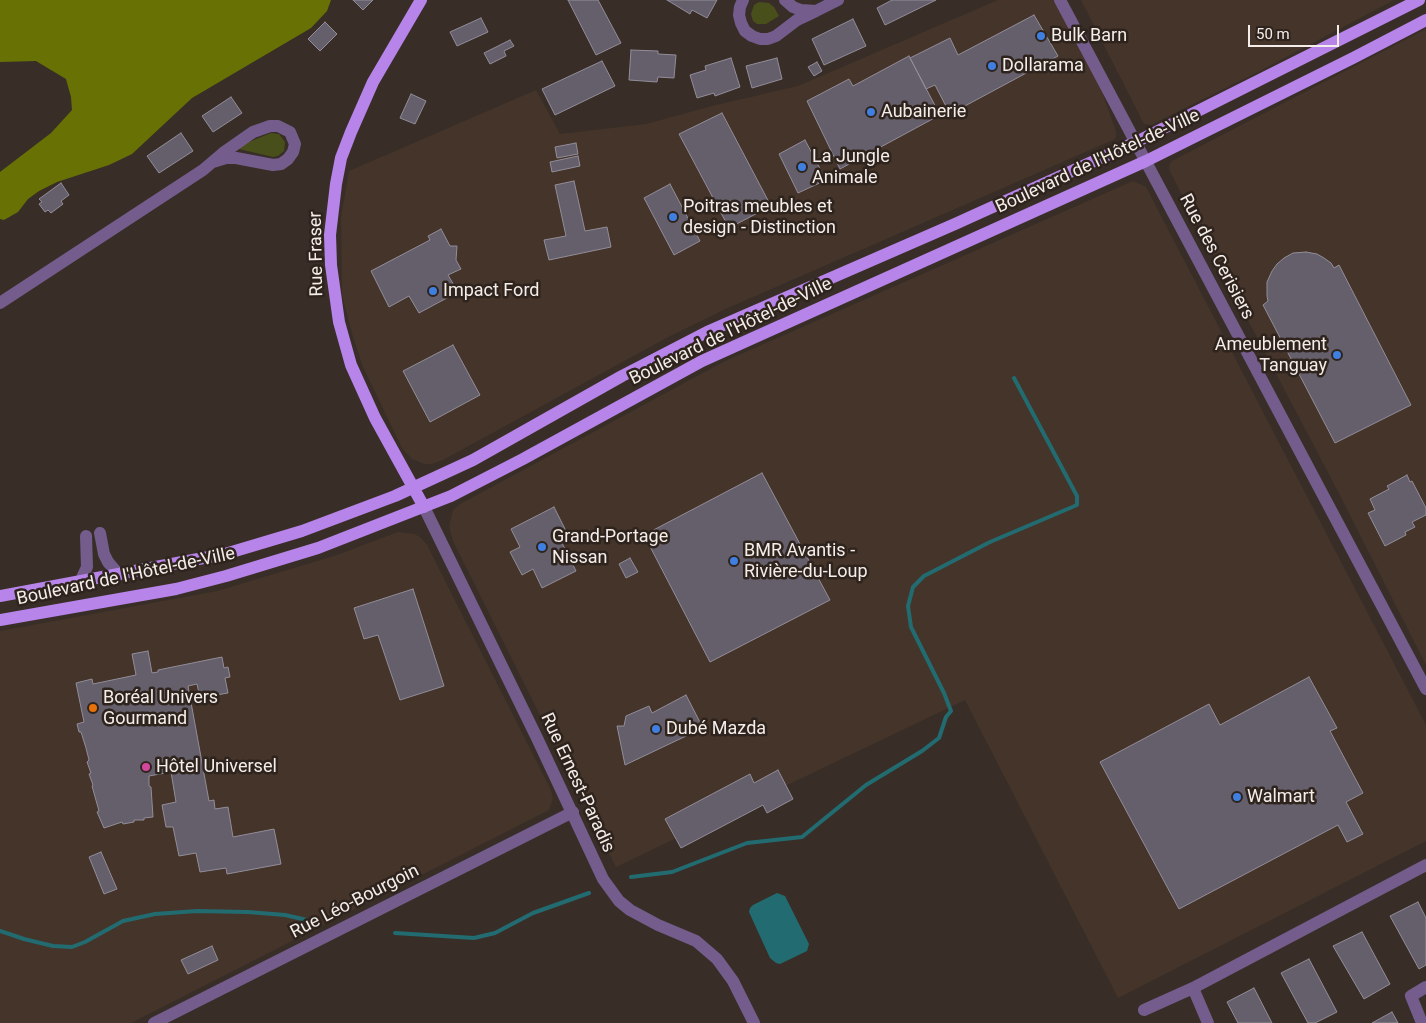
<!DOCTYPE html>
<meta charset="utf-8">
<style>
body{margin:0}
#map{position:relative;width:1426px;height:1023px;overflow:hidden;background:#382e27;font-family:Roboto,sans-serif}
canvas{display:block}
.scale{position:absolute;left:1248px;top:25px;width:91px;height:22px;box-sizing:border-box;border:2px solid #f4ede9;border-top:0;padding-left:6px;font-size:15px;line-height:18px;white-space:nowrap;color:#f4ede9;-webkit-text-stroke:4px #2e241d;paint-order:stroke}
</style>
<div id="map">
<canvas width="1426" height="1023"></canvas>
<div class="scale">50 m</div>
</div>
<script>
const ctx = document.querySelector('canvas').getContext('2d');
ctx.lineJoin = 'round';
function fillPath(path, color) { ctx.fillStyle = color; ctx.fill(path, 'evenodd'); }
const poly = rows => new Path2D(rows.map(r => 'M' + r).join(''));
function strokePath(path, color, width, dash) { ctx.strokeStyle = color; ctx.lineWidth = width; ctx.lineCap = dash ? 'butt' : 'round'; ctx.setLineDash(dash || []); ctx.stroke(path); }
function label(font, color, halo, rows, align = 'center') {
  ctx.font = font + ' Roboto,sans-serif'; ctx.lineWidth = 5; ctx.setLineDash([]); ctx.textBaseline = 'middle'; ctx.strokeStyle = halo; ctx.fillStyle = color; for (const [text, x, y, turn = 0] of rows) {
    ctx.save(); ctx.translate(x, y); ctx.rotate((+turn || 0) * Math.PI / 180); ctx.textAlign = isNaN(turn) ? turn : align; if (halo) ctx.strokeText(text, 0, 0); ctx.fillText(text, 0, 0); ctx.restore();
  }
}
fillPath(poly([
 [998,0,1060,0,1086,48,1116,131,1116,137,1113,140,728,308,670,336,443,460,432,464,424,464,412,459,402,448,363,367,353,337,342,295,341,217,349,171,536,90,560,134,646,124,716,105,798,86],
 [1081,0,1394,0,1260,71,1151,125,1144,124],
 [1426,29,1426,665,1333,482,1170,172,1169,166,1172,161],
 [1133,181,1146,187,1426,725,1426,841,1118,998,965,700,616,867,453,541,449,526,453,510,460,504,723,362],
 [398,532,415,534,420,537,427,545,551,790,553,799,549,810,131,1023,0,1023,0,631,217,591,337,555]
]), '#443429');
fillPath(poly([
 [759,2,769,3,774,7,779,16,766,24,757,24,753,21,751,14,754,5],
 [271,133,279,134,285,142,284,151,278,156,273,157,239,149,239,146]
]), '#494f1a');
fillPath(poly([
 [0,0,331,0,327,11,311,28,192,98,132,154,109,165,57,182,39,191,28,199,18,212,4,220,0,219,0,172,51,133,72,110,71,97,66,79,36,61,0,62]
]), '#687204');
fillPath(poly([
 [777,893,785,896,809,944,807,951,780,964,776,963,770,958,749,912,750,908,753,905]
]), '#226c71');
strokePath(poly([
 [631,877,672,872,747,843,802,837,866,785,922,751,939,738,946,717,951,711,944,693,911,627,908,606,913,587,924,576,990,542,1077,505,1077,496,1014,378],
 [0,931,24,939,53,946,72,947,85,942,123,921,155,914,197,911,248,912,285,915,307,920],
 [395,933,474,938,495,933,533,913,589,893]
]), '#226c71', 4);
const building = poly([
 [353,0,373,0,363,10,353,0],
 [568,0,598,0,621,43,596,55,568,0],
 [667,0,717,0,707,18,692,10,690,14,667,0],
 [892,0,936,0,885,25,877,8,892,0],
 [1034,15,1058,56,950,114,935,85,926,89,910,58,950,38,958,55,1034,15],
 [481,18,488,32,457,46,450,32,481,18],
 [853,19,866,46,824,65,812,39,853,19],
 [325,22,337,34,320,51,308,39,325,22],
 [510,40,514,46,504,51,506,56,490,64,484,53,510,40],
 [631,50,658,51,658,54,676,55,674,78,658,77,657,82,629,80,631,50],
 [909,56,940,115,840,169,807,101,849,79,853,86,909,56],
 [731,58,740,87,715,96,714,93,697,98,690,75,706,70,705,66,731,58],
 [777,58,782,79,752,88,746,66,777,58],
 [602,61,615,86,555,115,542,89,602,61],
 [817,62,822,71,814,76,808,67,817,62],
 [411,94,426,101,415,124,400,118,411,94],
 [231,97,242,113,213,132,202,116,231,97],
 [722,113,771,206,729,228,679,134,722,113],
 [181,133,193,151,159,173,147,156,181,133],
 [805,140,826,180,798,193,779,154,805,140],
 [576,143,578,154,557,158,555,147,576,143],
 [578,156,580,166,552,172,550,162,578,156],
 [574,181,585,231,607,227,611,247,549,260,544,240,566,236,555,185,574,181],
 [61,183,69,195,61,201,63,204,51,213,48,210,45,212,39,204,42,202,39,199,61,183],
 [670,184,700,241,674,255,644,198,670,184],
 [441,229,450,246,457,246,456,260,461,269,448,275,458,292,419,313,409,296,389,307,371,271,430,240,428,236,441,229],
 [1306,252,1317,254,1324,258,1331,263,1334,268,1339,265,1411,405,1335,443,1263,305,1268,301,1267,296,1267,282,1272,271,1277,264,1284,258,1293,253,1306,252],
 [453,345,480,395,430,422,403,371,453,345],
 [762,473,830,600,710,662,644,535,762,473],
 [1407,475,1410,482,1412,481,1426,508,1426,515,1412,522,1415,527,1405,532,1406,535,1385,546,1368,513,1375,510,1370,499,1389,489,1387,486,1407,475],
 [554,507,567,533,559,537,576,571,542,588,533,569,522,575,510,552,520,547,511,529,554,507],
 [630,558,638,572,626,578,619,564,630,558],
 [413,589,444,686,400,700,378,635,364,639,354,608,413,589],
 [148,651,152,673,158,672,158,670,222,657,224,668,228,667,230,677,225,678,228,693,200,698,197,684,188,686,209,801,214,800,215,809,228,807,233,837,274,829,281,864,227,874,226,868,200,872,196,853,179,856,173,827,166,827,162,805,176,802,171,772,149,776,149,786,151,787,153,817,144,818,144,820,134,820,134,822,123,824,122,822,104,828,97,812,99,811,92,786,93,785,89,774,91,773,87,762,89,760,86,748,81,732,79,732,77,724,84,722,76,683,92,679,93,684,136,675,132,654,148,651],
 [1309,677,1337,728,1330,731,1363,793,1346,802,1363,834,1347,842,1338,825,1179,909,1100,762,1209,704,1220,725,1309,677],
 [686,695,703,728,625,765,617,726,624,726,626,716,649,706,652,713,686,695],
 [778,770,793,799,767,813,763,805,681,848,665,819,750,774,754,783,778,770],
 [101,852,117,889,104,894,89,857,101,852],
 [1418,902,1426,918,1426,965,1419,969,1390,916,1418,902],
 [1362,932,1390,984,1364,999,1333,946,1362,932],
 [212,946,218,960,188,974,181,960,212,946],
 [1309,959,1337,1012,1315,1023,1308,1023,1281,973,1309,959],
 [1254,988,1272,1023,1238,1023,1227,1002,1254,988],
 [1392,1012,1398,1023,1372,1023,1392,1012]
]);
fillPath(building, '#645f6a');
strokePath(building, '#928d99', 1);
strokePath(poly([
 [743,0,740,7,739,15,741,23,745,31,752,36,760,39,768,39,776,36,797,20,816,11,801,10,793,7,785,0],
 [1060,0,1426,689],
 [816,11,838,0],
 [0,303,203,170,223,153,253,132,270,126,278,126,290,132,295,144,293,152,288,159,281,164,273,165,236,158,226,158,213,162],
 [424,507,537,738,603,879,619,901,630,910,658,925,696,941,717,959,733,981,754,1023],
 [100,533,104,554,108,562,119,575],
 [80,582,87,567,86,536],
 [1193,988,1208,1023],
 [1144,1010,1193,988,1426,865],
 [154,1023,573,812],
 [1422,1023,1411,996,1426,987]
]), '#745c8d', 12);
strokePath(poly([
 [421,0,373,82,351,132,341,158,336,184,330,235,331,265,339,322,351,365,375,418,424,507],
 [0,596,225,554,302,531,395,496,473,460,622,376,707,332,955,224,1136,142,1419,0],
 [0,620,176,589,226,576,318,548,451,496,523,459,702,361,1146,161,1353,58,1426,20]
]), '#b784ea', 12);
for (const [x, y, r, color] of [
 [1041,36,5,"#3f7fe0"],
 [992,66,5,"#3f7fe0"],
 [871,112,5,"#3f7fe0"],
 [802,167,5,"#3f7fe0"],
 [673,217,5,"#3f7fe0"],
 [433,291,5,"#3f7fe0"],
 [1337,355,5,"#3f7fe0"],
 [542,547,5,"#3f7fe0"],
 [734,561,5,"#3f7fe0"],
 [93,708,5,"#e8710a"],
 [656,729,5,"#3f7fe0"],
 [146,767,5,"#d1479c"],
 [1237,797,5,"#3f7fe0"]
]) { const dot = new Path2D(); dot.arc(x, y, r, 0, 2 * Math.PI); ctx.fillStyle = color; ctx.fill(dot); strokePath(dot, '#2e241d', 2); }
label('18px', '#f4ede9', '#2e241d', [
 ["Bulk Barn",1051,36],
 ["Dollarama",1002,66],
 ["Aubainerie",881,112],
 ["La Jungle",812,157],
 ["Animale",812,178],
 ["Poitras meubles et",683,207],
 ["design - Distinction",683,228],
 ["Impact Ford",443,291],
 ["Ameublement",1327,345,"right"],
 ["Tanguay",1327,366,"right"],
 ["Grand-Portage",552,537],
 ["Nissan",552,558],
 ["BMR Avantis -",744,551],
 ["Rivière-du-Loup",744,572],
 ["Boréal Univers",103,698],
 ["Gourmand",103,719],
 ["Dubé Mazda",666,729],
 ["Hôtel Universel",156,767],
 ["Walmart",1247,797]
], 'left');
label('18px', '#f4ede9', '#2e241d', [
 ["Boulevard de l'Hôtel-de-Ville",1098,162,-25],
 ["Rue Fraser",317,254,-91],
 ["Rue des Cerisiers",1216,257,62],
 ["Boulevard de l'Hôtel-de-Ville",731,332,-26],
 ["Boulevard de l'Hôtel-de-Ville",126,577,-12],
 ["Rue Ernest-Paradis",577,783,65],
 ["Rue Léo-Bourgoin",355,902,-27]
]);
</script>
